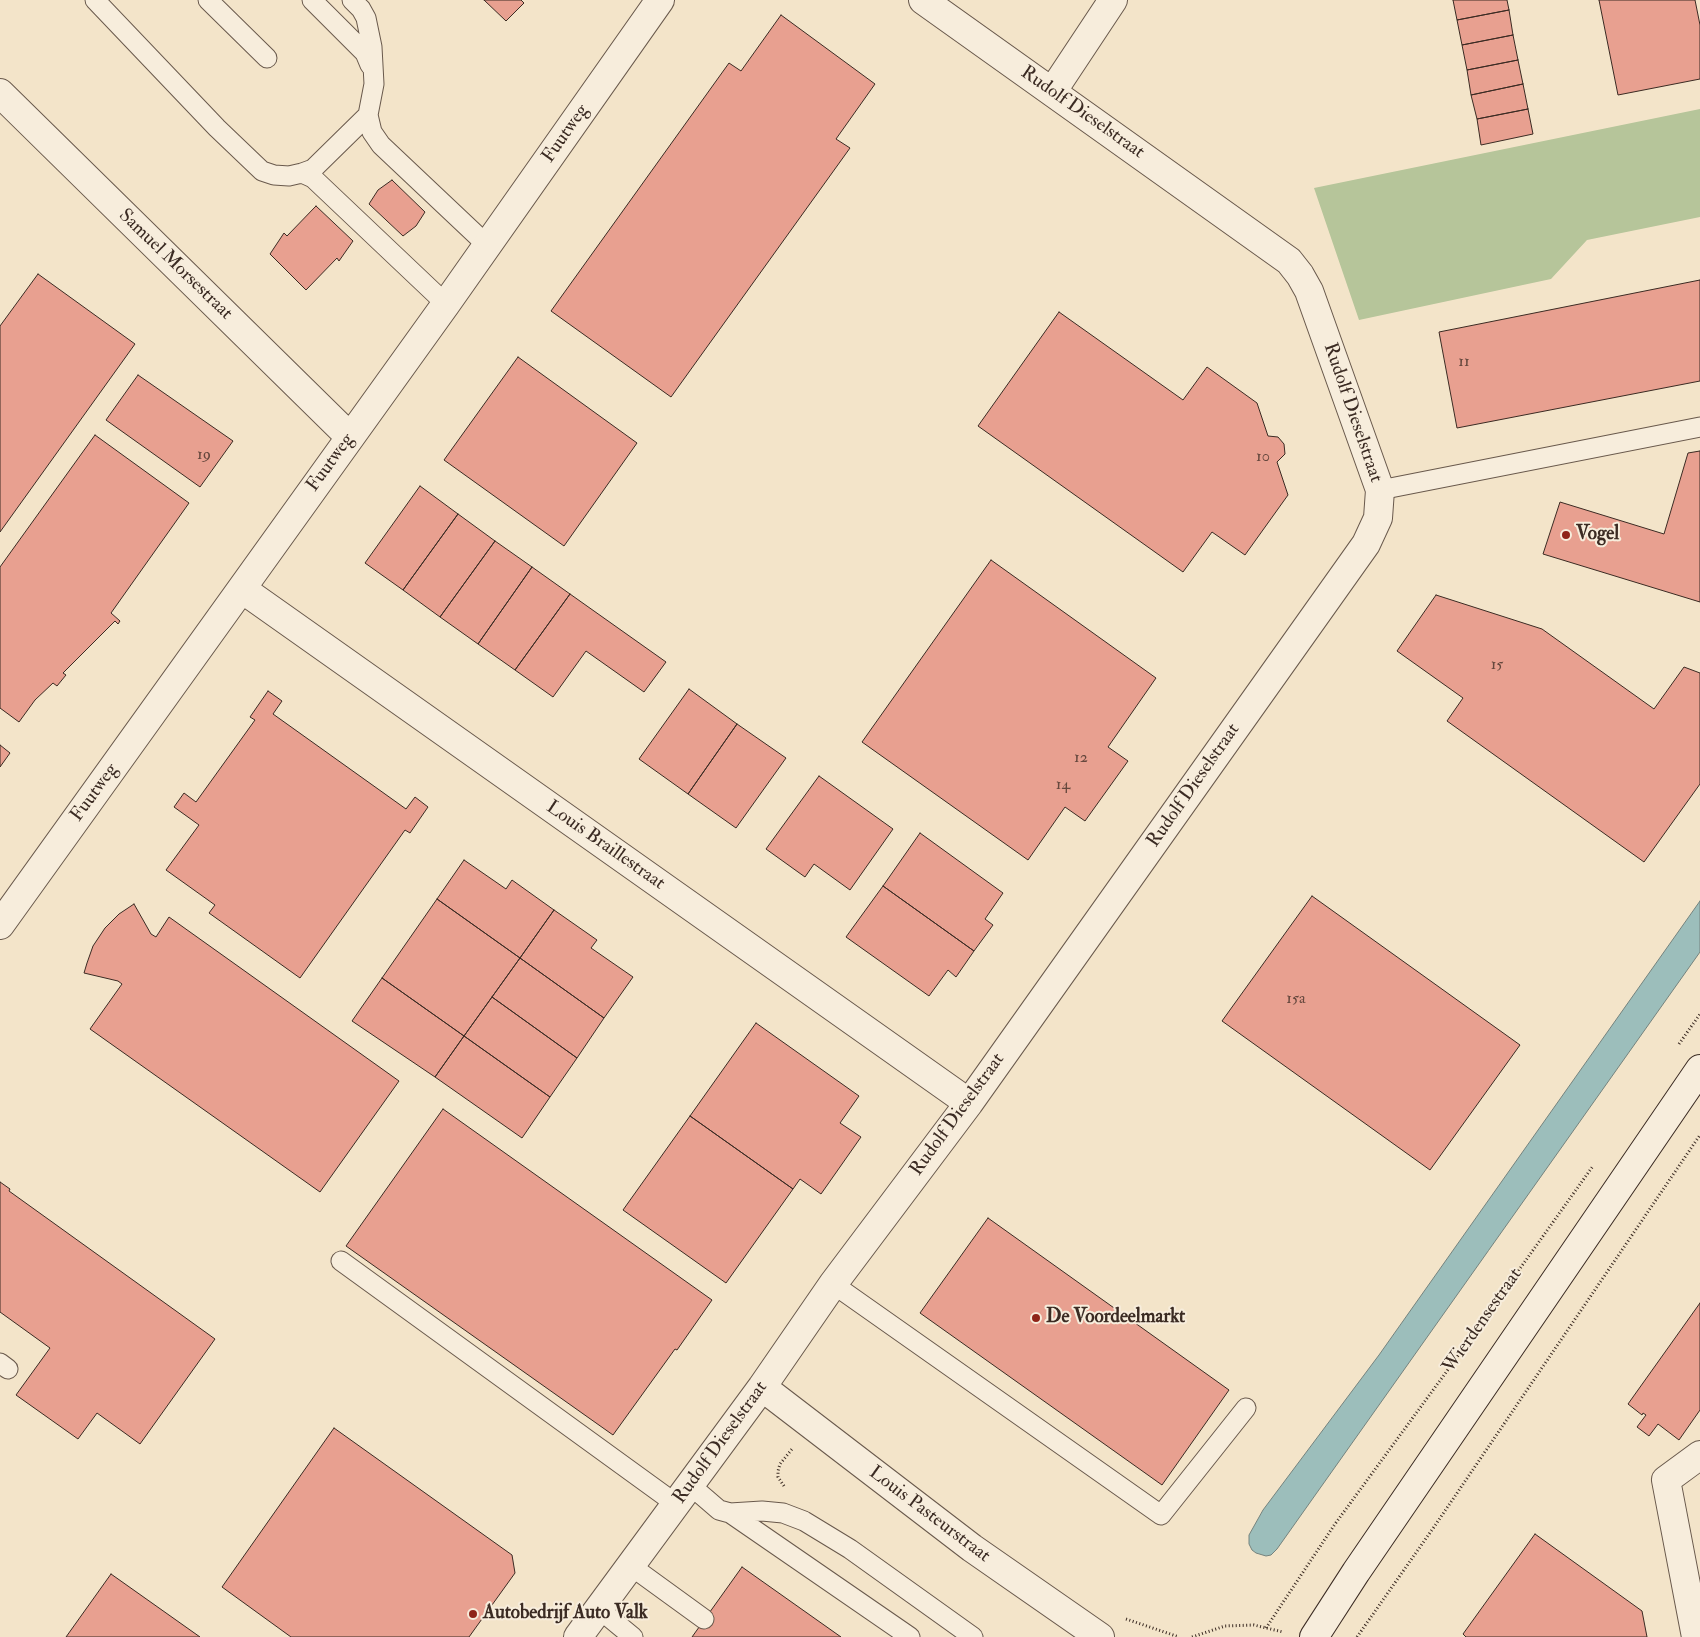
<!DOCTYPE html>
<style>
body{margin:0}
canvas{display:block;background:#f3e4c9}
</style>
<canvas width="1700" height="1637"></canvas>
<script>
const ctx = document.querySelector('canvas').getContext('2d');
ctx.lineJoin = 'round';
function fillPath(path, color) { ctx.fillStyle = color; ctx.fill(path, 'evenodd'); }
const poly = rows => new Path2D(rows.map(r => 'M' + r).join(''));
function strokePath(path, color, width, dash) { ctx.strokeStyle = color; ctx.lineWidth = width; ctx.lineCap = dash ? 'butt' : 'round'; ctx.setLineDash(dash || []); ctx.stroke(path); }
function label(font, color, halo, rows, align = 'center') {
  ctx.font = font + ' "IM FELL Double Pica",serif'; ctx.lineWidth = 4; ctx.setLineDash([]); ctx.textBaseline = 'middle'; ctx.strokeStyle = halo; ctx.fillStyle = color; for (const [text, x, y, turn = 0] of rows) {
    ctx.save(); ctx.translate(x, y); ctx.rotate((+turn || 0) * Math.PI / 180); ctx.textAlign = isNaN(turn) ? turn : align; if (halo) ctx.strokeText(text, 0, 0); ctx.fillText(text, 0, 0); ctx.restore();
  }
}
fillPath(poly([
 [1700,109,1700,217,1587,240,1551,279,1359,320,1314,188]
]), '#b6c59a');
const water = poly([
 [1700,901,1700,952,1277,1549,1271,1555,1266,1556,1256,1553,1252,1550,1249,1544,1249,1535,1263,1510,1379,1355,1700,901]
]);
fillPath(water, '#9cbebb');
strokePath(water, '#75837e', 1);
const building = poly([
 [484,0,521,0,524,3,506,21,484,0],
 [1453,0,1507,0,1509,10,1457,20,1453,0],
 [1599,0,1695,0,1700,25,1700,79,1618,95,1599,0],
 [1509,10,1513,35,1462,45,1457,20,1509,10],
 [781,15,875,84,836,139,850,148,671,397,551,311,729,63,741,71,781,15],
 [1513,35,1518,60,1467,70,1462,45,1513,35],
 [1518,60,1523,84,1471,95,1467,70,1518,60],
 [1523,84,1528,109,1477,119,1471,95,1523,84],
 [1528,109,1533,134,1481,145,1477,119,1528,109],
 [392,180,425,212,416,226,403,236,369,204,378,190,392,180],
 [316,206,353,241,339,261,337,258,306,290,270,254,284,233,287,236,316,206],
 [38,274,135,344,0,532,0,326,38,274],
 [1700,280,1700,381,1457,428,1439,332,1700,280],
 [1059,312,1183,400,1207,367,1257,403,1268,436,1278,437,1284,444,1285,454,1277,462,1288,495,1245,555,1212,532,1183,572,978,426,1059,312],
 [518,357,637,443,564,546,444,460,518,357],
 [138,375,233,441,200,487,106,420,138,375],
 [95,435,189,503,111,613,120,621,118,624,115,621,63,673,66,675,57,686,53,683,35,700,19,722,0,708,0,567,95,435],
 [1700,451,1700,602,1543,554,1560,502,1664,534,1688,453,1700,451],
 [420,486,458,514,403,590,365,563,420,486],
 [458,514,495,541,440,617,403,590,458,514],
 [495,541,532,567,478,644,440,617,495,541],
 [991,560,1156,678,1108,747,1128,761,1085,821,1065,807,1028,860,862,742,991,560],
 [532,567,570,594,515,670,478,644,532,567],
 [570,594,666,662,644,692,586,651,553,697,515,670,570,594],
 [1436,595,1542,629,1654,709,1684,667,1700,673,1700,784,1644,862,1447,721,1463,698,1397,651,1436,595],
 [689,689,737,724,688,794,639,759,689,689],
 [268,691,282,701,273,714,406,809,415,797,428,807,410,833,405,830,300,978,209,913,215,905,166,870,199,825,174,807,184,793,196,802,255,720,250,717,268,691],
 [737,724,786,758,736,828,688,794,737,724],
 [0,745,10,753,0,767,0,745],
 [819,776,893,829,850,890,814,864,805,877,766,849,819,776],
 [920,833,1003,893,985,919,993,925,974,951,883,886,920,833],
 [464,860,506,889,512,880,554,910,520,958,437,899,464,860],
 [883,886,974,951,956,977,948,970,929,996,846,937,883,886],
 [1312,896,1520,1045,1430,1170,1222,1021,1312,896],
 [437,899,520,958,464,1036,382,978,437,899],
 [134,904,151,934,156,937,169,917,399,1081,320,1192,90,1029,122,984,118,981,84,973,87,963,93,946,105,928,119,914,134,904],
 [554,910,597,940,591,948,633,977,604,1018,520,958,554,910],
 [520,958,604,1018,577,1058,492,997,520,958],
 [382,978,464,1036,435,1077,352,1021,382,978],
 [492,997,577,1058,550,1097,464,1036,492,997],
 [756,1023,859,1096,840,1123,861,1137,821,1194,800,1179,793,1189,690,1116,756,1023],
 [464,1036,550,1097,522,1138,435,1077,464,1036],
 [443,1109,712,1300,677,1350,675,1349,613,1435,346,1246,443,1109],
 [690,1116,793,1189,726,1283,623,1210,690,1116],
 [0,1182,10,1189,9,1191,215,1339,140,1444,97,1413,78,1439,16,1395,50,1348,0,1312,0,1182],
 [988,1218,1229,1390,1162,1485,920,1313,988,1218],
 [1700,1303,1700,1410,1679,1440,1658,1424,1649,1436,1637,1427,1646,1415,1643,1413,1642,1415,1628,1404,1700,1303],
 [334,1428,512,1555,515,1573,469,1637,291,1637,222,1587,334,1428],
 [1535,1534,1642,1611,1647,1637,1466,1637,1463,1634,1535,1534],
 [742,1567,841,1637,692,1637,742,1567],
 [111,1574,200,1637,66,1637,111,1574]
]);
fillPath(building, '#e8a090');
strokePath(building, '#3b2b23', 1);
const lane = poly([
 [95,0,217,128,262,171,274,175,289,176,302,173,313,178,446,304],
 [208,0,267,58],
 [312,0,365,53,370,65],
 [352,0,361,9,366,18,372,47,374,84,368,115,372,132,381,145,488,246],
 [302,173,313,169,368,115],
 [1380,490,1700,427],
 [341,1261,676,1504],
 [833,1284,1161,1515,1246,1408],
 [0,1363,8,1369],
 [690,1485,719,1510,730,1513,762,1511,783,1513,804,1521,850,1549,973,1637],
 [730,1513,910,1637],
 [631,1566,704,1619],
 [599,1609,633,1637]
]);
const street = poly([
 [1052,92,1113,0],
 [0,93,350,437],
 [242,589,969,1103],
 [0,925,446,304,660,0],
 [762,1387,972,1548,1100,1637],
 [578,1637,762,1387,833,1284,969,1103,1366,544,1378,518,1380,490,1309,291,1300,275,1289,261,923,0],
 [1696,1637,1666,1480,1700,1455]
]);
const secondary = poly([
 [1314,1637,1356,1572,1700,1069]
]);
strokePath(lane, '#69594c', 21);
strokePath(street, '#69594c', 30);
strokePath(secondary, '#3b2b23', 30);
strokePath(poly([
 [1679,1044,1700,1014],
 [784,1486,778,1477,778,1471,780,1464,792,1449],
 [1126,1619,1179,1637],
 [1266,1628,1335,1524,1447,1371,1593,1166],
 [1192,1637,1225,1626,1254,1625,1283,1632],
 [1357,1637,1434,1527,1700,1135]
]), '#3b2b23', 3, [1, 2.5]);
strokePath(lane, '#f7eddc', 19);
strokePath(street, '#f7eddc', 28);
strokePath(secondary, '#f7eddc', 28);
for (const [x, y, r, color] of [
 [1566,535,5,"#8f2418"],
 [1036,1318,5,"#8f2418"],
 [473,1614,5,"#8f2418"]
]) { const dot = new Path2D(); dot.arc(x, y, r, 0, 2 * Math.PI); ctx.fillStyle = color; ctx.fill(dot); strokePath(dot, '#f7eddc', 2); }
label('16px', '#66483e', null, [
 ["11",1464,363],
 ["19",204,456],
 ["10",1263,458],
 ["15",1497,666],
 ["12",1081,759],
 ["14",1063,786],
 ["15a",1296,1000]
]);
label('19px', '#3b2b23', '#f7eddc', [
 ["Rudolf Dieselstraat",1082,113,35],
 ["Fuutweg",566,134,-55],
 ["Samuel Morsestraat",175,265,44],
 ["Rudolf Dieselstraat",1352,413,71],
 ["Fuutweg",331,463,-54],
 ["Rudolf Dieselstraat",1194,786,-55],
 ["Fuutweg",95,793,-54],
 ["Louis Braillestraat",605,846,35],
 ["Rudolf Dieselstraat",958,1115,-54],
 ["Wierdensestraat",1483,1321,-55],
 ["Rudolf Dieselstraat",721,1443,-54],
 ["Louis Pasteurstraat",929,1515,37]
]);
label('bold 19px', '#3b2b23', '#f7eddc', [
 ["Vogel",1576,535],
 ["De Voordeelmarkt",1046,1318],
 ["Autobedrijf Auto Valk",483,1614]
], 'left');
</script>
